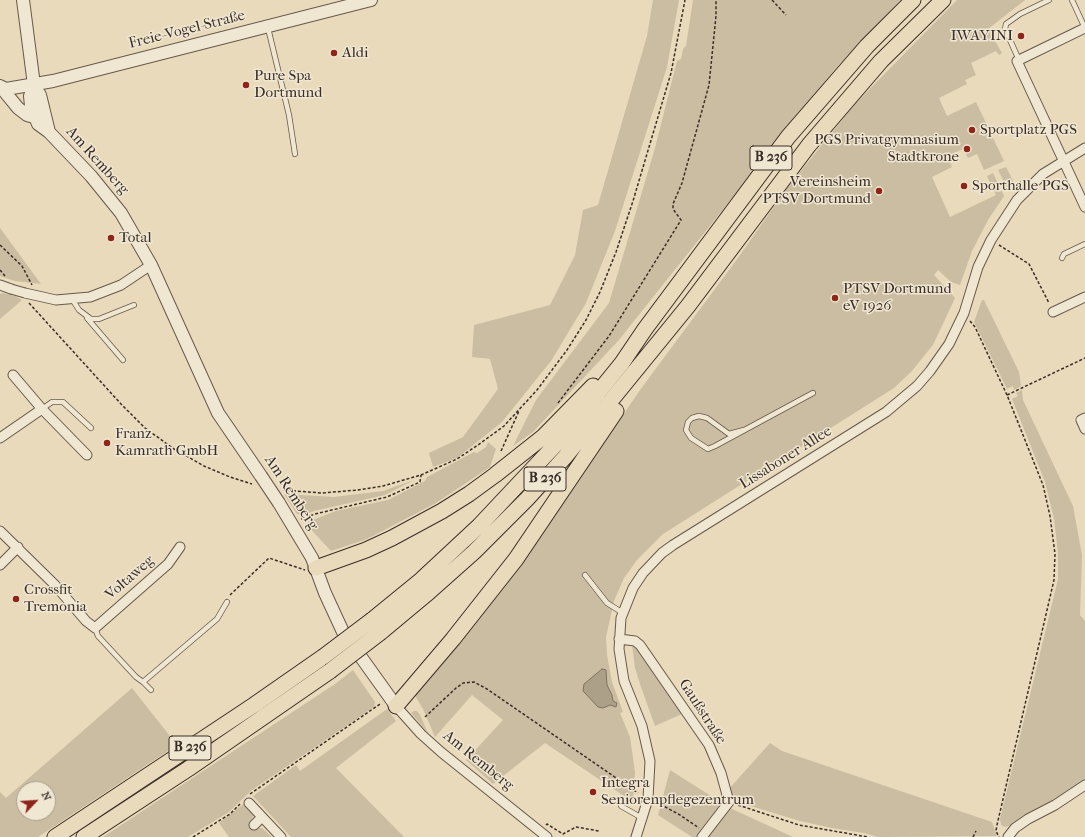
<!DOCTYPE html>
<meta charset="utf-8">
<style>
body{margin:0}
#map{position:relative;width:1085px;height:837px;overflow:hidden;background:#e8daba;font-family:"IM FELL French Canon",serif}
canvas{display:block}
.north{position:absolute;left:16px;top:781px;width:40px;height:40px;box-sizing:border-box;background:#f0e7d2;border:1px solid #a89d8e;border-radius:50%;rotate:65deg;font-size:11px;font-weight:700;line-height:16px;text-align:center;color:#3b2e28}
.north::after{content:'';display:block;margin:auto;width:14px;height:18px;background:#8f2418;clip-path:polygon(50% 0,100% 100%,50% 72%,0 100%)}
</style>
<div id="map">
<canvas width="1085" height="837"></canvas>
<div class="north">N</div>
</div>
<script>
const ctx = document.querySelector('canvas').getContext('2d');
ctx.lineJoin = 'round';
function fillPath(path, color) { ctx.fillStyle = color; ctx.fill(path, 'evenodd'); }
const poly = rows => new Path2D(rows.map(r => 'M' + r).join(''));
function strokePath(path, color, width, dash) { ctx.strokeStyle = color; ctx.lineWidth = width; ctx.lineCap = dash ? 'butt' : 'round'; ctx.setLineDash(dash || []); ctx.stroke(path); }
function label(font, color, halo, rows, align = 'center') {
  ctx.font = font + ' "IM FELL French Canon",serif'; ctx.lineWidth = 3; ctx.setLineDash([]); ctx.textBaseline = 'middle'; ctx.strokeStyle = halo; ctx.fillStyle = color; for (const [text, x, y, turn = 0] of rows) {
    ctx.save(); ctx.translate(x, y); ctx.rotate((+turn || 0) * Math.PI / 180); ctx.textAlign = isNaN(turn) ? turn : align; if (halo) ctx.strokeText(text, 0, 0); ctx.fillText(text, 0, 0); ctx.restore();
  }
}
fillPath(poly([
 [653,0,679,0,667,67,615,231,586,303,551,361,502,422,457,458,433,467,429,453,463,437,498,389,490,359,472,357,474,325,550,305,575,255,583,210,598,205,647,36],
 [693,0,900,0,836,68,618,341,533,432,513,446,536,400,609,303,655,148,677,61,681,59,683,49,686,46],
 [957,0,1025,0,988,29,1002,53,999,55,996,51,971,63,976,75,965,80,967,84,939,98,947,116,976,102,1004,161,984,170,977,154,968,158,963,149,947,156,952,167,932,177,950,217,996,195,987,176,993,173,1004,196,988,220,972,251,960,285,951,282,938,270,934,275,955,298,933,345,911,372,894,388,663,534,637,560,624,578,614,601,606,637,607,655,612,682,623,712,620,713,630,737,635,772,633,802,545,743,493,784,466,760,503,720,472,695,435,737,423,709,414,694,458,645,521,566,640,390,735,262,787,188,855,104],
 [1006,167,1014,183,1008,190,998,170],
 [0,228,41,284,15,281,0,276],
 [3,293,15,296,22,300,0,319,0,294],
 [982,300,984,300,1019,372,1021,386,1014,390,1013,386,1007,389,974,322],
 [1022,390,1023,400,1073,506,1082,555,1080,615,1085,621,1085,779,1053,801,1020,818,1012,825,1005,827,1001,825,1000,819,1058,579,1058,553,1054,519,1045,482,1012,399,1018,396,1016,393],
 [488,442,496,449,490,467,436,503,367,539,331,551,305,523,336,511,388,500,425,481,427,477,474,452,477,453,486,447],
 [414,480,385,495,314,511,302,516,297,514,284,494,334,497,383,491],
 [632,645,635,646,684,713,655,726,641,687,635,668],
 [353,670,375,702,374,707,252,790,229,812,188,837,103,837,335,684],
 [132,688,177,745,38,837,0,837,0,792,6,798],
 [24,789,48,789,48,813,24,813],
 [387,709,396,721,336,768,404,837,291,837,253,796,296,765,300,771],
 [414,711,417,711,420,715,428,733,412,714,411,713],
 [770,743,782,751,992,822,997,836,878,837,864,833,832,828,800,821,731,800,729,789],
 [670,770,730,808,793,837,692,837,658,815],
 [246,802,253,813,253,817,249,822,253,828,262,828,272,837,229,837,219,823]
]), '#cbbda1');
const water = poly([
 [602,669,606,670,607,685,612,695,613,701,617,703,616,707,610,705,603,708,598,707,583,691,584,684,602,669]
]);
fillPath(water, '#ada088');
strokePath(water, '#7f7262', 1);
const service = poly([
 [1072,0,1085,28],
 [268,28,289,115,295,154],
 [1019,60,1005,29,1006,24,1020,14,1049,0],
 [1062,258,1064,254,1085,244],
 [72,299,79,310,91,319,99,319,134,305],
 [87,318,123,360],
 [42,409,52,402,63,402,91,428],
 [744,430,729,434,707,418,699,416,692,418,688,422,686,430,691,438,708,449,715,446,813,393],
 [585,575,607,603,623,613],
 [95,628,98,636,136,677,143,682,151,690],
 [143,682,217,619,227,602],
 [619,799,621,806,642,818]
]);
const minor = poly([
 [1085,28,1017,61,1085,207],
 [0,285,11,289],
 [25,293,56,300,90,297,121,285,151,265],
 [1053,312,1085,297],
 [13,375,42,409,87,455],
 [1085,418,1081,420,1085,429],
 [0,438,42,409],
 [0,531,55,585,86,621,95,628,168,564,180,547],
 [0,565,18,547],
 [619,639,635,641,640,645,709,745,721,773,729,802,702,837],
 [396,706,421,734,441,752,547,837],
 [249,803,281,837],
 [254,825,262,817],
 [636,837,648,799,650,761,642,726,624,681,619,649,621,618,633,588,643,573,662,553,673,545,886,412,917,386,930,371,949,344,964,313,978,267,991,240,1017,200,1043,174,1085,148],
 [1008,837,1015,828,1028,819,1055,805,1085,785]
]);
const tertiary = poly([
 [23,0,34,85,40,95,49,132],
 [34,85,30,96,31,106,38,124,49,132,91,176,121,213,151,265,218,413,261,476],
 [0,86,6,89,53,81,371,0],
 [0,86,18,108,27,115,34,117],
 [279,503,312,558,325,593,343,632,396,706]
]);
const trunk = poly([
 [316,568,366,550,392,538,442,511,469,494,495,475,543,437,593,386],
 [372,620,421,580,479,526,558,442,622,363,645,329,788,137,867,46,913,0],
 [381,632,429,592,474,552,527,499,565,457,688,306,809,145,881,61,943,0],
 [396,706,453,639,516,559,616,411],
 [55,837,254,705,323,657],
 [84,837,188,769,330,671]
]);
strokePath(service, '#66594c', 6);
strokePath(minor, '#66594c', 11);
strokePath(tertiary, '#66594c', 14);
strokePath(trunk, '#3b2e28', 17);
strokePath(poly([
 [772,0,786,15],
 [1016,185,1021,182],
 [0,245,22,266,32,285],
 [999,245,1029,264,1049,303],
 [0,270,5,276],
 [29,303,121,404,145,428,174,449,204,466,230,477,252,484],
 [970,321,975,327,1007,395,1043,485,1050,516,1055,554,1054,580,997,825,996,831,999,837],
 [1007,395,1085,358],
 [558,403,609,336,681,220,673,209,673,204,682,183,709,85,716,16,716,0],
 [501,451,519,411],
 [283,490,322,493,358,490,383,486,421,475,457,459,478,445,504,426,537,390,567,350,586,320,600,292,616,252,633,201,671,73,685,0],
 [301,519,315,514,387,497,420,482,421,475],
 [230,595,269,558,305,570],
 [425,717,456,688,463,683,474,682,487,689,638,793],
 [250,794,380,704],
 [656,802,680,815,699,828],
 [738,805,799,825,868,837],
 [546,825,547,824,563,834,576,827,599,831],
 [193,837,230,814,240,804],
 [973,837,976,831]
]), '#3b2e28', 1.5, [3, 2]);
strokePath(service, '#f0e7d2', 4.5);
strokePath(minor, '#f0e7d2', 9);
strokePath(tertiary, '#f0e7d2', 12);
strokePath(trunk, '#e8daba', 15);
const minorBridge = poly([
 [11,289,25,293]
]);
const tertiaryBridge = poly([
 [261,476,279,503]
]);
const trunkBridge = poly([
 [323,657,372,620],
 [330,671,381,632]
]);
strokePath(minorBridge, '#66594c', 11, []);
strokePath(tertiaryBridge, '#66594c', 14, []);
strokePath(trunkBridge, '#3b2e28', 17, []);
strokePath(minorBridge, '#f0e7d2', 9);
strokePath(tertiaryBridge, '#f0e7d2', 12);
strokePath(trunkBridge, '#e8daba', 15);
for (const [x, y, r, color] of [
 [1021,36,4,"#8f2418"],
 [334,53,4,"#8f2418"],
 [246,85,4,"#8f2418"],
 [972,130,4,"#8f2418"],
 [967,149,4,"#8f2418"],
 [964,186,4,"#8f2418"],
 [879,191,4,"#8f2418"],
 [111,238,4,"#8f2418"],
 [835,298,4,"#8f2418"],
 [107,443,4,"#8f2418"],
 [16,599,4,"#8f2418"],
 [593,792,4,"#8f2418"]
]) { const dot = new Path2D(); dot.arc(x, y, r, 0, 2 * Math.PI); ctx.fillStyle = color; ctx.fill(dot); strokePath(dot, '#f0e7d2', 1.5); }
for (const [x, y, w] of [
 [771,158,42],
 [545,479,42],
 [190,748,42]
]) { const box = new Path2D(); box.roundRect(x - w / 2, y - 12, w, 24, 3); ctx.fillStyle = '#f0e7d2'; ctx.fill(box); strokePath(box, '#3b2e28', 1); }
label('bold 14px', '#3b2e28', null, [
 ["B 236",771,158],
 ["B 236",545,479],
 ["B 236",190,748]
]);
label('15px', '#3b2e28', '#f0e7d2', [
 ["Freie-Vogel-Straße",187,30,-14],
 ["Am Remberg",97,161,48],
 ["Lissaboner Allee",786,458,-32],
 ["Am Remberg",291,493,57],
 ["Voltaweg",130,578,-41],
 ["Gaußstraße",702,712,57],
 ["Am Remberg",478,761,39]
]);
label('15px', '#3b2e28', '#f0e7d2', [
 ["IWAYINI",1013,36,"right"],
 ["Aldi",342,53],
 ["Pure Spa",254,76],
 ["Dortmund",254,93],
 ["Sportplatz PGS",980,130],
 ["PGS Privatgymnasium",959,140,"right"],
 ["Stadtkrone",959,157,"right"],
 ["Vereinsheim",871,182,"right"],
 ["PTSV Dortmund",871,199,"right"],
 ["Sporthalle PGS",972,186],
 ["Total",119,238],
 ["PTSV Dortmund",843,289],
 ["eV 1926",843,306],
 ["Franz",115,434],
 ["Kamrath GmbH",115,451],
 ["Crossfit",24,590],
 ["Tremonia",24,607],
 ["Integra",601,783],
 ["Seniorenpflegezentrum",601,800]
], 'left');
</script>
